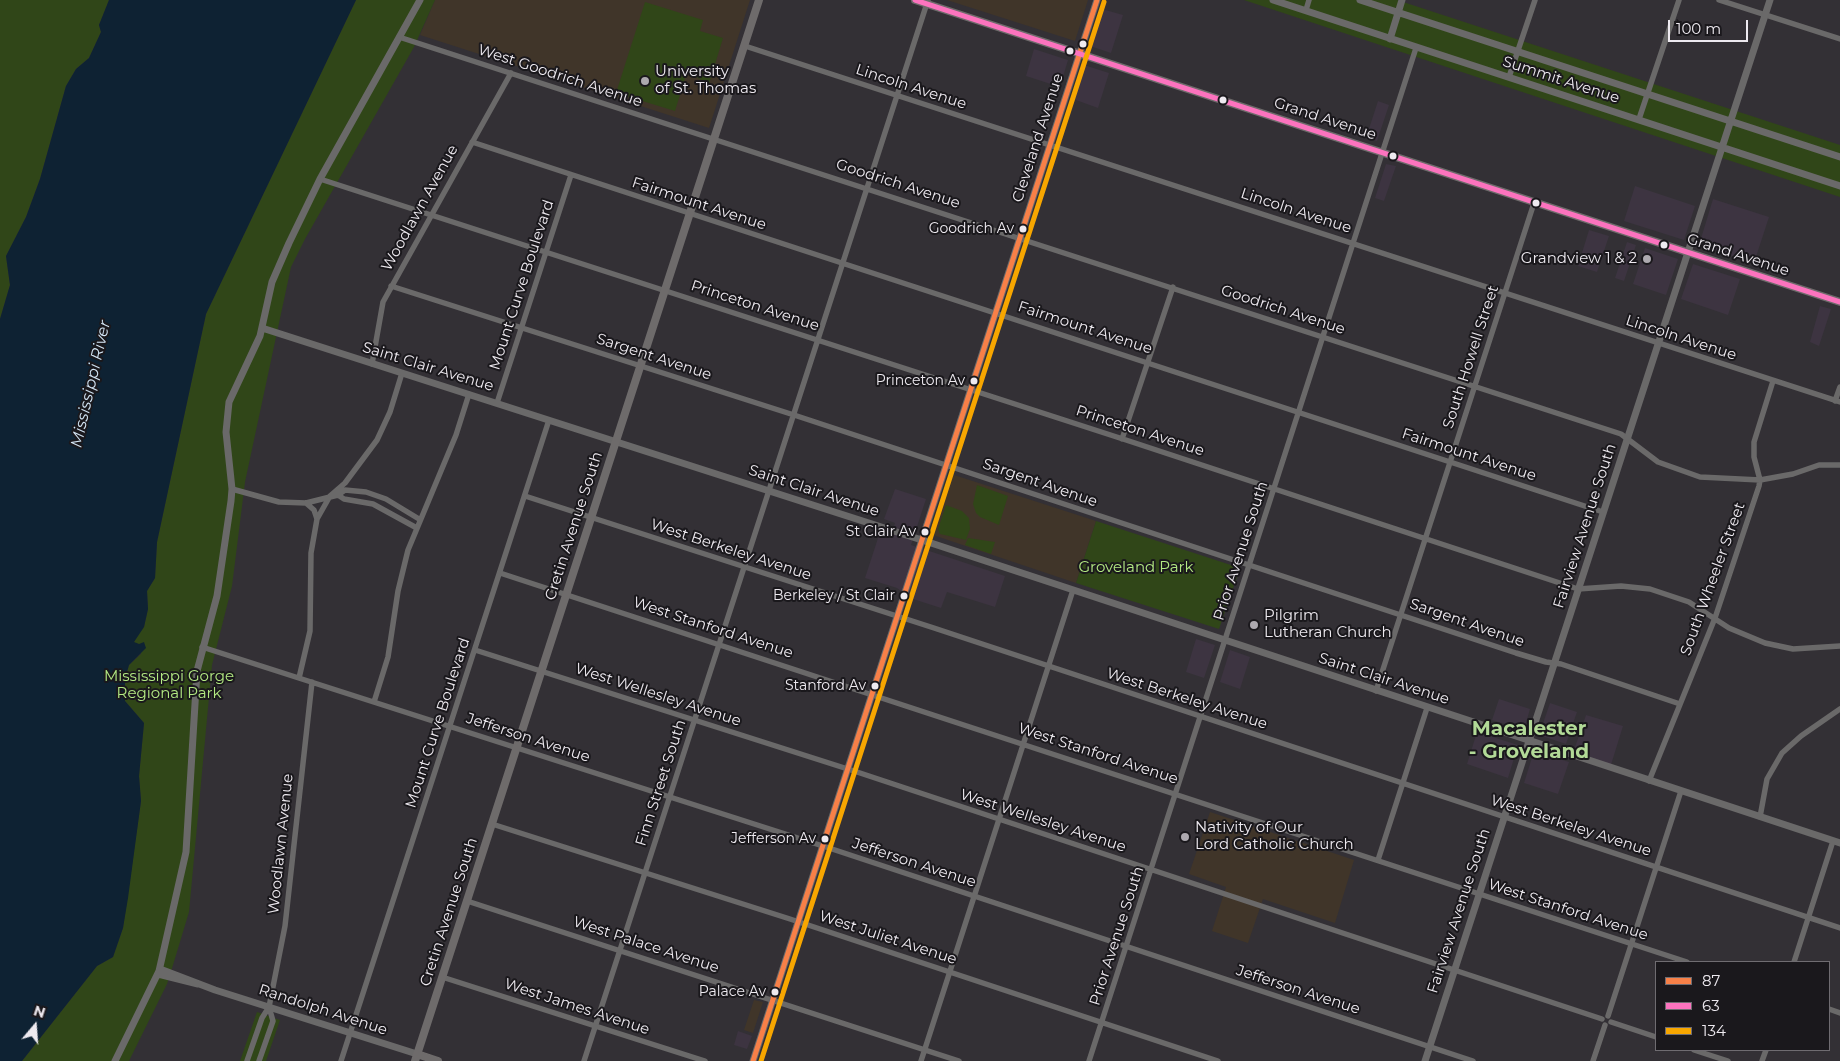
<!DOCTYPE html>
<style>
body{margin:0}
#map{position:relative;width:1840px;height:1061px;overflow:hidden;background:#333035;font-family:Montserrat,sans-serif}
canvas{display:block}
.legend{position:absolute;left:1655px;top:961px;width:175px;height:90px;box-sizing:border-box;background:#1a181c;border:1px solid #6f6c71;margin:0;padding:6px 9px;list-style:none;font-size:15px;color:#eeeaf0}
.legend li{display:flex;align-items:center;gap:10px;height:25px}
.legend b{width:25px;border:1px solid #6f6c71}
.north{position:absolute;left:10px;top:1001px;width:50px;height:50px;-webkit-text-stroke:4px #1a181c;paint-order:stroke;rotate:18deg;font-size:14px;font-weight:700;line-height:20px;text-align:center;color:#eeeaf0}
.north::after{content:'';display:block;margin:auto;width:18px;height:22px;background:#eeeaf0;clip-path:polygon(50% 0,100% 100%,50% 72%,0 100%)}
.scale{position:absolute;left:1668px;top:20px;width:80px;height:22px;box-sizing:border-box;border:2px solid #eeeaf0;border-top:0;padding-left:6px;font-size:15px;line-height:18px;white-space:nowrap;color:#eeeaf0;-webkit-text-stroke:4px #1a181c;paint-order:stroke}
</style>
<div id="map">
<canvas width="1840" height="1061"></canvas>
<ul class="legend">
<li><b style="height:6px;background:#f78048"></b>87</li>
<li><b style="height:6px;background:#fc73be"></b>63</li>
<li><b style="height:6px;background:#f7a600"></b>134</li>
</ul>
<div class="north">N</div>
<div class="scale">100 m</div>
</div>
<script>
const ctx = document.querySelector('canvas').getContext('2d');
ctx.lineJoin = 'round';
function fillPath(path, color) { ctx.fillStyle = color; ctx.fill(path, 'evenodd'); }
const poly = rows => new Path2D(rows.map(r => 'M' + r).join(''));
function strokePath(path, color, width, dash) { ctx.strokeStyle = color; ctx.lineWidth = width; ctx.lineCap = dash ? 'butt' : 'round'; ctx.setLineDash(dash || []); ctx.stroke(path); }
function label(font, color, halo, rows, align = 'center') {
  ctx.font = font + ' Montserrat,sans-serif'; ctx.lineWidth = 4; ctx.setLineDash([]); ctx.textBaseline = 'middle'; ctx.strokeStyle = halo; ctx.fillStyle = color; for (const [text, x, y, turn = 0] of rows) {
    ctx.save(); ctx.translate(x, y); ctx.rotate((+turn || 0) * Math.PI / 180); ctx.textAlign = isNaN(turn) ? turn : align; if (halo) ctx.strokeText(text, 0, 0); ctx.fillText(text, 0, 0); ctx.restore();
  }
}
fillPath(poly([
 [1102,9,1123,15,1111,53,1090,46],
 [1034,49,1068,60,1060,87,1026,76],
 [1084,65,1109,73,1098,108,1073,99],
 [1378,101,1389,105,1377,141,1366,138],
 [1386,164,1396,166,1384,201,1375,198],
 [1635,186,1695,206,1684,240,1624,221],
 [1713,199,1769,217,1754,263,1699,245],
 [1589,230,1609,236,1597,272,1578,266],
 [1627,242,1636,245,1624,281,1615,278],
 [1645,248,1678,259,1666,295,1633,284],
 [1693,264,1740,279,1728,315,1681,299],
 [1820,306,1831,309,1819,346,1810,342],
 [895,489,926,499,911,545,1005,576,995,607,947,592,941,608,910,598,897,588,865,578,879,535,890,538,895,523,884,519],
 [1196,639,1215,645,1204,678,1186,672],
 [1230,650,1250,657,1240,689,1220,682],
 [1499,699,1530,709,1524,730,1492,720],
 [1550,703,1577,712,1566,744,1539,735],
 [1586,715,1623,726,1610,768,1572,756],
 [1477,732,1518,745,1508,778,1467,764],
 [1534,751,1569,762,1558,794,1524,783],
 [738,1031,752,1036,747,1049,734,1045]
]), '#3d3441');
fillPath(poly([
 [435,0,750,0,709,128,420,35],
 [947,0,1088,0,1075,41],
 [951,474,1096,521,1076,583,933,535],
 [1210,812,1354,860,1335,923,1263,899,1248,943,1212,931,1226,887,1189,874],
 [754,1000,763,1002,753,1033,744,1030]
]), '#403529');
fillPath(poly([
 [0,0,109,0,99,25,101,32,89,58,76,69,66,86,40,179,26,217,6,256,10,285,0,319],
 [356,0,435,0,414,47,305,239,291,267,245,482,232,586,212,665,189,912,173,965,167,984,129,1061,22,1061,97,966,113,957,123,928,141,801,139,776,144,723,125,701,125,679,129,665,141,654,139,644,134,643,135,637,144,627,148,609,147,591,155,578,157,542,206,314],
 [1244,0,1397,0,1840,145,1840,197],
 [645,2,703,20,700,31,723,38,709,84,687,72,675,111,616,93],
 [977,485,1008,496,999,525,980,517,976,513,973,504],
 [946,505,962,511,969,518,970,529,966,540,940,534,938,529],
 [1096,521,1240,568,1219,629,1076,583],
 [968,538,995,542,991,554,965,545],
 [257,1012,280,1020,266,1061,240,1061]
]), '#304618');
fillPath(poly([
 [109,0,356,0,206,314,157,542,155,578,147,591,148,609,144,627,134,642,139,644,144,642,146,648,129,665,125,679,125,701,144,723,139,776,141,801,128,898,123,928,113,957,97,966,22,1061,0,1061,0,319,10,285,6,256,26,217,40,179,66,86,76,69,89,58,101,32,99,25]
]), '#0e2233');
strokePath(poly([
 [1719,0,1840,39],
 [1306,10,1309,0],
 [399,37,1621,434,1658,462,1700,477,1760,480,1793,474,1819,465,1840,465],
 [745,46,1840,402],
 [1509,77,1535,0],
 [1639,119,1679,0],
 [472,142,1603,512],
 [320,179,1126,440,1578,589,1621,586,1650,589,1689,602,1729,628,1765,643,1793,649,1840,646],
 [391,286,794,415,1516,653,1546,662,1561,664,1680,704],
 [372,364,383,302,511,73],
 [1835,401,1840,387],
 [497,403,571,175],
 [1122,439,1173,287],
 [232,489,279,502,306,503,338,495,344,499,373,504,415,527],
 [338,495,345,490,366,492,386,499,419,519],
 [525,496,934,628,1840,928],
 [306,503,314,510,317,519],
 [500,573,1687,962],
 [202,647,829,848,1473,1061],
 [475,650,854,771,1602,1019],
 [299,678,310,631,311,553,317,519,330,496,345,483,377,440,390,412,402,373],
 [1376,691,1534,203],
 [374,702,388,657,398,591,408,550,456,435,469,394],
 [1649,781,1715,618,1759,486,1760,480,1754,457,1754,442,1773,381],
 [1760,817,1767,779,1782,753,1801,736,1840,709],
 [492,824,790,919,1218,1061],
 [1378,860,1427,708],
 [467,901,959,1061],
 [1794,962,1833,841],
 [442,977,705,1061],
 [1829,1009,1840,1013],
 [1608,1016,1681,791],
 [1611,1022,1656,1037],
 [1694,1050,1728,1061],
 [247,1061,262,1018,269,1007,285,926,312,682],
 [259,1061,273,1021,269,1007],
 [341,1061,549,420],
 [584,1061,928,0],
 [921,1061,1073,590],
 [1089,1061,1416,48],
 [1593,1061,1605,1025],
 [1762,1061,1766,1050]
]), '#6a6969', 5.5);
strokePath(poly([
 [1273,0,1840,186],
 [1360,0,1840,157],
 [1390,39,1402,0],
 [262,328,928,542,1840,843],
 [160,969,215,990,417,1054],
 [158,974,198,984],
 [115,1061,159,971,186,852,197,671,217,596,231,501,232,489,226,432,229,402,260,336,272,282,289,243,320,179,420,0],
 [753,1061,1097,0],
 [1425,1061,1770,0]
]), '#6a6969', 7);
strokePath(poly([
 [915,0,1840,302],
 [417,1054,438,1061],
 [415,1061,759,0]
]), '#6e6b6b', 8);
strokePath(poly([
 [753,1061,1097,0]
]), '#f78048', 5);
strokePath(poly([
 [915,0,1840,302]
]), '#fc73be', 5);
strokePath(poly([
 [761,1061,1104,2]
]), '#f7a600', 5);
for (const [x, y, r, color] of [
 [1083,44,4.5,"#eeeaf0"],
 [1070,51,4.5,"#eeeaf0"],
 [645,81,5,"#ada9af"],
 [1223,100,4.5,"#eeeaf0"],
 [1393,156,4.5,"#eeeaf0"],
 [1536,203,4.5,"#eeeaf0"],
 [1023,229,4.5,"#eeeaf0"],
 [1664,245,4.5,"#eeeaf0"],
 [1647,259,5,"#ada9af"],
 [974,381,4.5,"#eeeaf0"],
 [925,532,4.5,"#eeeaf0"],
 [904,596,4.5,"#eeeaf0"],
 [1254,625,5,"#ada9af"],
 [875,686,4.5,"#eeeaf0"],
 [1185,837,5,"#ada9af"],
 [825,839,4.5,"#eeeaf0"],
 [775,992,4.5,"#eeeaf0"]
]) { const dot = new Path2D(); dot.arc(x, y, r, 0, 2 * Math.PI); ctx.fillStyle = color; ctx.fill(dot); strokePath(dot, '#1a181c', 2); }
label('14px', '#eeeaf0', '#1a181c', [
 ["Goodrich Av",1014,229],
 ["Princeton Av",965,381],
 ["St Clair Av",916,532],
 ["Berkeley / St Clair",895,596],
 ["Stanford Av",866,686],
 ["Jefferson Av",816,839],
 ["Palace Av",766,992]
], 'right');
label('15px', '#eeeaf0', '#1a181c', [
 ["University",655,72],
 ["of St. Thomas",655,89],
 ["Grandview 1 & 2",1637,259,"right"],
 ["Pilgrim",1264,616],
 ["Lutheran Church",1264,633],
 ["Nativity of Our",1195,828],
 ["Lord Catholic Church",1195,845]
], 'left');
label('15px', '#eeeaf0', '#1a181c', [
 ["West Goodrich Avenue",560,76,18],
 ["Summit Avenue",1561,80,18],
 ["Lincoln Avenue",911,87,18],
 ["Grand Avenue",1325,119,18],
 ["Cleveland Avenue",1038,138,-72],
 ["Goodrich Avenue",898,184,18],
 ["Fairmount Avenue",699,204,18],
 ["Woodlawn Avenue",420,208,-61],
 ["Lincoln Avenue",1296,211,18],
 ["Grand Avenue",1738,255,18],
 ["Mount Curve Boulevard",522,285,-72],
 ["Princeton Avenue",755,306,18],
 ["Goodrich Avenue",1283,310,18],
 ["Fairmount Avenue",1085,328,18],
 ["Lincoln Avenue",1681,338,18],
 ["Sargent Avenue",654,357,18],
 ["South Howell Street",1471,357,-72],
 ["Saint Clair Avenue",428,367,17],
 ["Princeton Avenue",1140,431,18],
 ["Fairmount Avenue",1469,455,18],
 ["Sargent Avenue",1040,483,19],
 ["Saint Clair Avenue",814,491,18],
 ["Cretin Avenue South",574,526,-72],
 ["Fairview Avenue South",1585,526,-72],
 ["West Berkeley Avenue",731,550,18],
 ["Prior Avenue South",1241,551,-72],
 ["South Wheeler Street",1713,579,-70],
 ["Sargent Avenue",1467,623,19],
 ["West Stanford Avenue",713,628,18],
 ["Saint Clair Avenue",1384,679,18],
 ["West Wellesley Avenue",658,695,18],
 ["West Berkeley Avenue",1187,699,18],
 ["Mount Curve Boulevard",438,723,-72],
 ["Jefferson Avenue",528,738,18],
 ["West Stanford Avenue",1098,754,18],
 ["Finn Street South",661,783,-72],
 ["West Wellesley Avenue",1043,821,18],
 ["West Berkeley Avenue",1571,826,18],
 ["Woodlawn Avenue",281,844,-84],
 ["Jefferson Avenue",914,863,18],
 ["West Stanford Avenue",1568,910,18],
 ["Fairview Avenue South",1459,911,-72],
 ["Cretin Avenue South",449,912,-72],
 ["Prior Avenue South",1117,936,-72],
 ["West Juliet Avenue",888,938,18],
 ["West Palace Avenue",646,945,18],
 ["Jefferson Avenue",1298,990,18],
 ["West James Avenue",577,1007,18],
 ["Randolph Avenue",323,1010,18]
]);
label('15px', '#b3e983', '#1a181c', [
 ["Groveland Park",1136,568],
 ["Mississippi Gorge",169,677],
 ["Regional Park",169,694]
]);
label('italic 16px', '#d4e6f6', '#1a181c', [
 ["Mississippi River",91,384,-77]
]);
label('bold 20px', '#b2da97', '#1a181c', [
 ["Macalester",1529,729],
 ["- Groveland",1529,752]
]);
</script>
